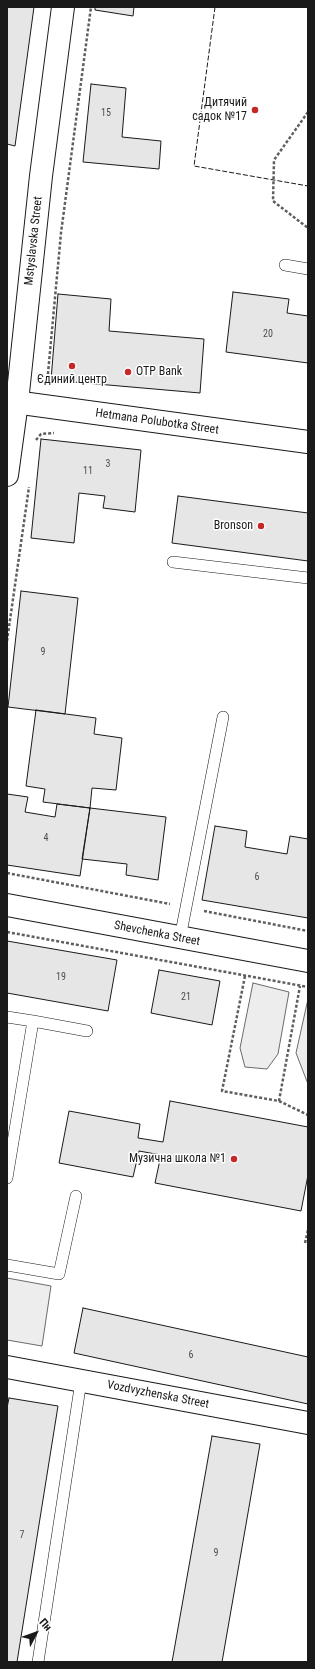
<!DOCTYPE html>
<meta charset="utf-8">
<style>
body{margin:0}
#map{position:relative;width:315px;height:1669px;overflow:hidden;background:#fff;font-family:"Roboto Condensed",sans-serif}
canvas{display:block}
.frame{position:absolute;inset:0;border:8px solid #1a1a1a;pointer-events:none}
.north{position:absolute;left:16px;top:1613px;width:40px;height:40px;-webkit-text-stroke:3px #fff;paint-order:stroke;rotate:49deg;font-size:11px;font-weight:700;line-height:16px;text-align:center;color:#1a1a1a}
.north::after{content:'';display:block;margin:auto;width:14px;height:18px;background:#1a1a1a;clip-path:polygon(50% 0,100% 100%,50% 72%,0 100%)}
</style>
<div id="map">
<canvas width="315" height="1669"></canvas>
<div class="frame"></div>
<div class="north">Пн</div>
</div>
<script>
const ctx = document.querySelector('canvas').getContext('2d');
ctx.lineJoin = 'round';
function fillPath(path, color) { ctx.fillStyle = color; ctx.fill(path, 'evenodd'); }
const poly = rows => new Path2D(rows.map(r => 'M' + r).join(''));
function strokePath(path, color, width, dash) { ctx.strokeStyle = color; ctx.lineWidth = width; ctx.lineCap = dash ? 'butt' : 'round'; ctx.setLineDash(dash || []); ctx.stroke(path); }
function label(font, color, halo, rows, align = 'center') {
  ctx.font = font + ' "Roboto Condensed",sans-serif'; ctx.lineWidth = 3; ctx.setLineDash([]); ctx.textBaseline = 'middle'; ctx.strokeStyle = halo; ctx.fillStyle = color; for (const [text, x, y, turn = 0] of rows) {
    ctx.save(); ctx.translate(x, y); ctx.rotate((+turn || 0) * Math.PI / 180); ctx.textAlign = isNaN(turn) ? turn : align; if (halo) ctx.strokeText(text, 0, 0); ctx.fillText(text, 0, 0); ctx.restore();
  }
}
const built = poly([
 [253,983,289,992,278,1054,267,1069,245,1067,240,1048,253,983],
 [308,999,308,1084,296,1053,308,999],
 [7,1278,51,1286,42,1346,7,1340,7,1278]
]);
fillPath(built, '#ededed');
strokePath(built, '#6a6a6a', 1);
const building = poly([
 [7,7,34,7,15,146,7,144,7,7],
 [95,7,134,7,133,16,95,10,95,7],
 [91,84,126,88,122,137,161,141,159,169,83,162,91,84],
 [233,292,289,299,287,313,308,316,308,363,226,352,233,292],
 [58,294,111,299,109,331,204,339,200,393,51,380,58,294],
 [41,439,141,450,135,512,103,508,105,496,79,493,74,543,31,538,41,439],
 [178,496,308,513,308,561,172,543,178,496],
 [21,591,78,598,65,714,8,707,21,591],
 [36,710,96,718,94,734,122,738,116,790,92,788,90,808,43,802,45,789,26,786,36,710],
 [7,794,28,797,25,812,55,817,57,804,90,808,80,876,7,865,7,794],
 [90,808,166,817,158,880,126,875,127,864,82,859,90,808],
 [215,826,247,831,245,847,287,854,290,836,308,839,308,918,202,900,215,826],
 [7,941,117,960,108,1011,7,993,7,941],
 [159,970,220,981,212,1025,151,1013,159,970],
 [170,1101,308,1127,308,1175,301,1211,155,1183,161,1155,139,1151,133,1177,59,1163,69,1111,140,1124,138,1138,163,1142,170,1101],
 [83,1308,308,1357,308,1404,74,1353,83,1308],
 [9,1398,58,1406,17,1662,7,1662,7,1408,9,1398],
 [212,1436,260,1444,222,1662,172,1662,212,1436]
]);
fillPath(building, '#e6e6e6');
strokePath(building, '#1a1a1a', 1);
const service = poly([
 [285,265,308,269],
 [173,562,308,578],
 [180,938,223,717],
 [7,1017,33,1021,7,1178],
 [33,1021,87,1031],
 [7,1265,59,1274,76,1196],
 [38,1662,81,1381]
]);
const minor = poly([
 [7,475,17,402,41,176,63,7],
 [7,1367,308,1423]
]);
const secondary = poly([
 [7,401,308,442],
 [7,905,308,961]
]);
strokePath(service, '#1a1a1a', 12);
strokePath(minor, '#1a1a1a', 24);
strokePath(secondary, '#1a1a1a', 24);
strokePath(poly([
 [308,112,274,160,273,201,308,228],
 [47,384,61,233,91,7],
 [36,440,41,434,54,433],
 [7,641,29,487],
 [7,873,170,904],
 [204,911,308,931],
 [7,932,308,987],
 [245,976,222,1091,279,1101,300,986],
 [279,1101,308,1115],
 [305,1243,308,1230]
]), '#5f5f5f', 2.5, [3, 2]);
strokePath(service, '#fff', 11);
strokePath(minor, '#fff', 22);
strokePath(secondary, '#fff', 22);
strokePath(poly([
 [215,7,194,166,308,186]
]), '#1a1a1a', 1, [5, 2]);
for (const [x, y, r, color] of [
 [255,110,4,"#c62828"],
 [72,366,4,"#c62828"],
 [128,372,4,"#c62828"],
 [261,526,4,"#c62828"],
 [234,1159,4,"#c62828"]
]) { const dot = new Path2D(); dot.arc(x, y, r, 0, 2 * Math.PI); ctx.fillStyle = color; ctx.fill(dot); strokePath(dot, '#fff', 1.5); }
label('10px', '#4d4d4d', null, [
 ["15",106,113],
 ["20",268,334],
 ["3",108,464],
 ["11",88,471],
 ["9",43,652],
 ["4",46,838],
 ["6",257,877],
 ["19",61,977],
 ["21",186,997],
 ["6",191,1355],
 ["7",22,1535],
 ["9",216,1553]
]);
label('12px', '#1a1a1a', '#fff', [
 ["Дитячий",247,103],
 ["садок №17",247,117],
 ["OTP Bank",136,372,"left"],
 ["Єдиний центр",72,380,"center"],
 ["Bronson",253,526],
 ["Музична школа №1",226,1159]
], 'right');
label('12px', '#1a1a1a', '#fff', [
 ["Mstyslavska Street",34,241,-84],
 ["Hetmana Polubotka Street",157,422,8],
 ["Shevchenka Street",157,934,11],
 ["Vozdvyzhenska Street",158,1395,11]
]);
</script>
